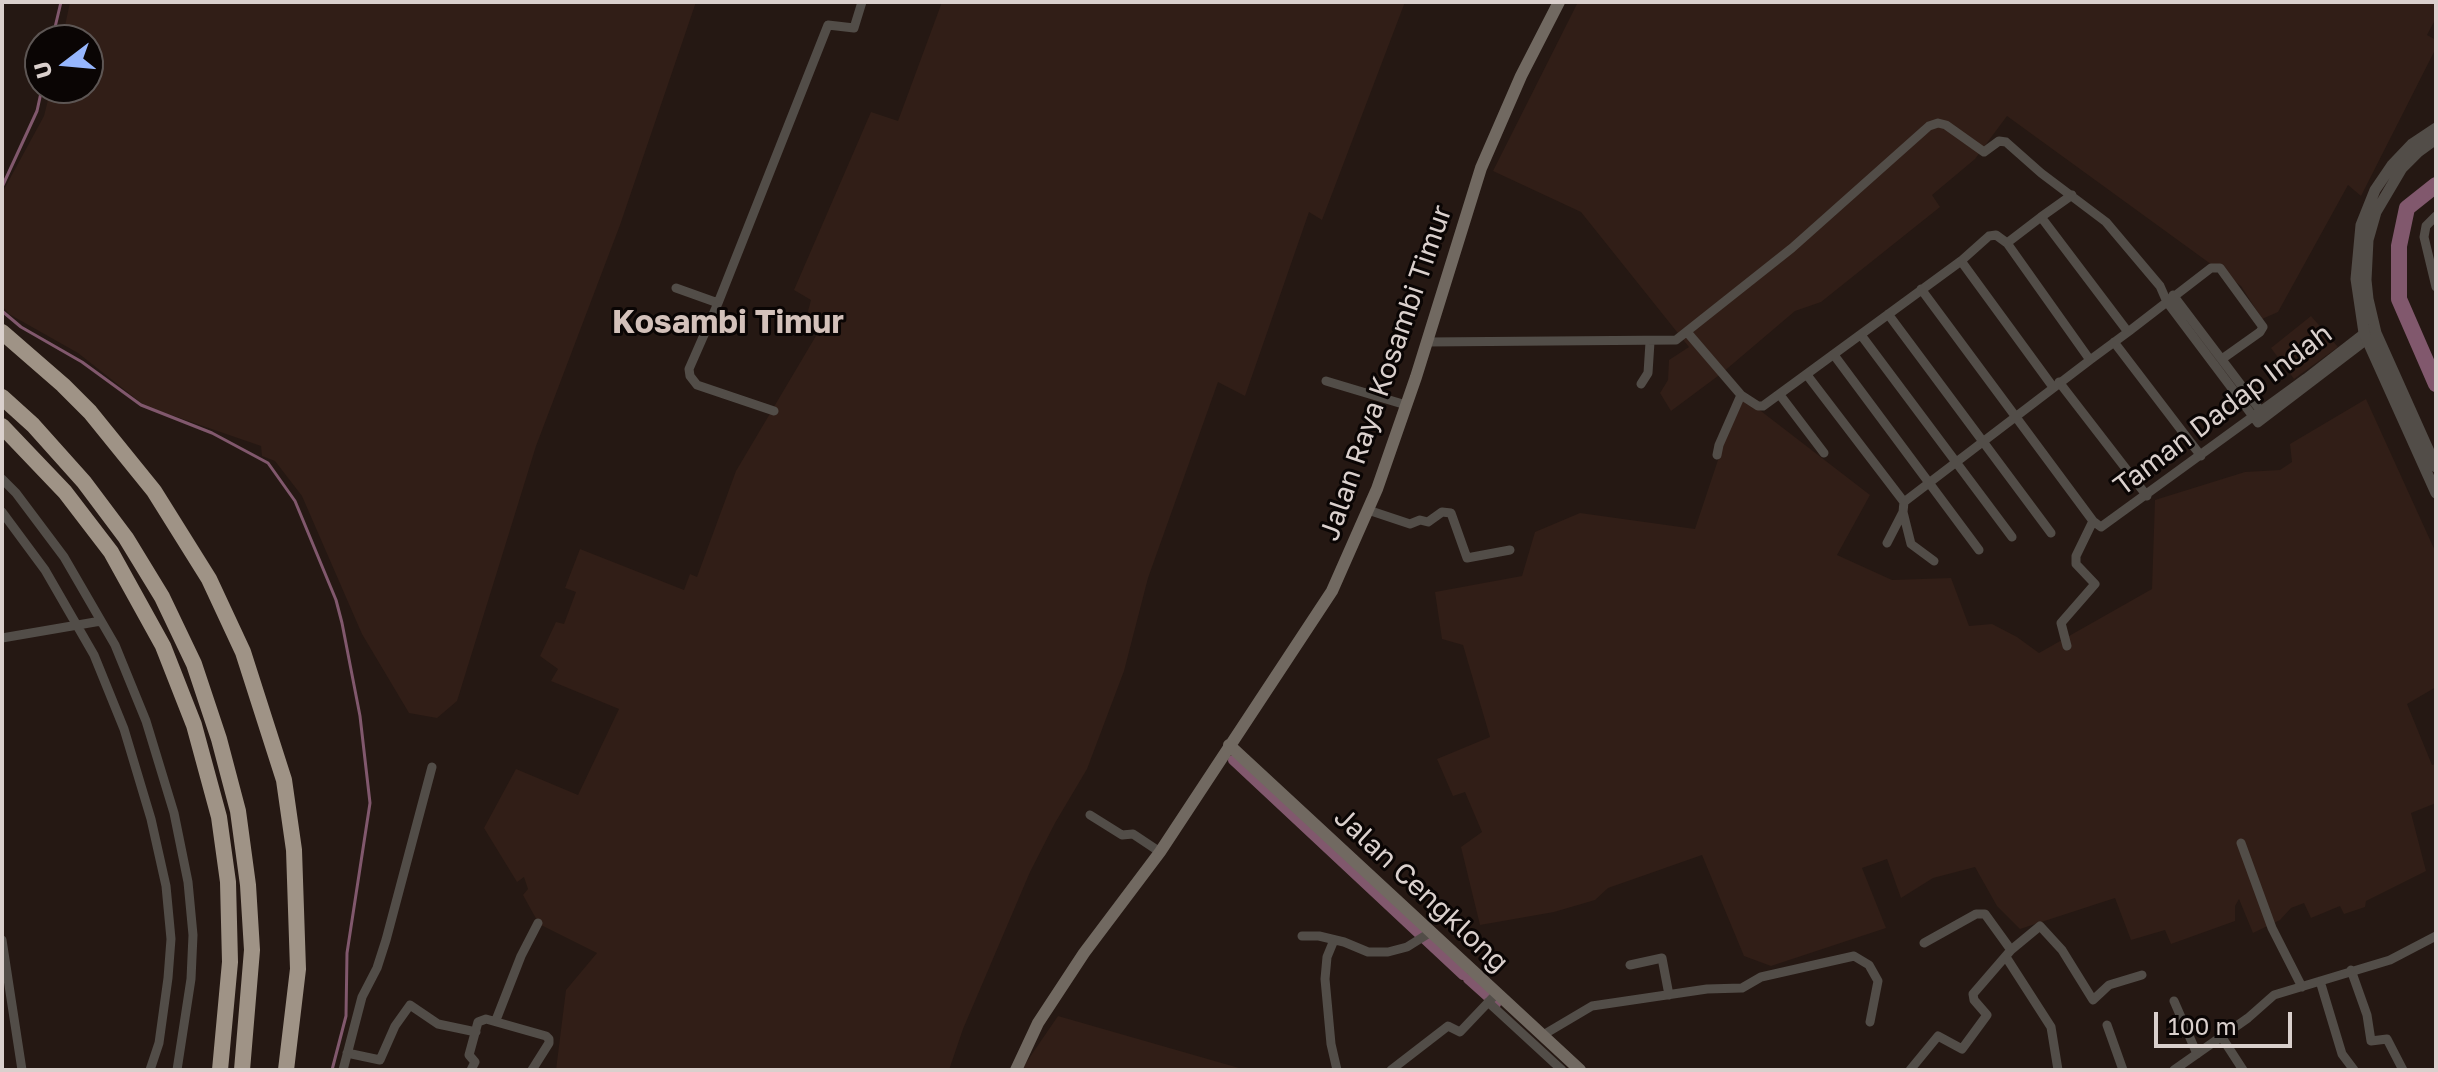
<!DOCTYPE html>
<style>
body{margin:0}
#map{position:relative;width:2438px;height:1072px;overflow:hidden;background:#251813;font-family:"Golos Text",sans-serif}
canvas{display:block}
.frame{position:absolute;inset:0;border:4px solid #dad0cd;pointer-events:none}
.north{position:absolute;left:24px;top:24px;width:80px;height:80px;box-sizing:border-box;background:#0a0504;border:2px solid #5d5654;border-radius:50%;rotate:254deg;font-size:22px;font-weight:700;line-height:32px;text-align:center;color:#dad0cd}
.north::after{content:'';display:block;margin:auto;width:28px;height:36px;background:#96b6fd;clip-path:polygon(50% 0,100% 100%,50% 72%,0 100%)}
.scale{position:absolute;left:2154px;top:1012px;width:138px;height:36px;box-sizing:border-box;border:4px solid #dad0cd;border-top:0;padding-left:10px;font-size:24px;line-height:28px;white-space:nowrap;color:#dad0cd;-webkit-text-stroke:6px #0a0504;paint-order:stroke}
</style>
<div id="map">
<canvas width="2438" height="1072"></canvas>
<div class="frame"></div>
<div class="north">U</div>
<div class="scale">100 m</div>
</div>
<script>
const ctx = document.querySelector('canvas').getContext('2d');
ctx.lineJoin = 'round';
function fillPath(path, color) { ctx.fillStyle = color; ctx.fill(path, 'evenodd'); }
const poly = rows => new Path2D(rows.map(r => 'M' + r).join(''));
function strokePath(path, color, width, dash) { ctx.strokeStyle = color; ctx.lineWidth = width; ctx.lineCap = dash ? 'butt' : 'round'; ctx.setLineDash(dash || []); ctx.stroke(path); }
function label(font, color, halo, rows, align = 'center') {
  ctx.font = font + ' "Golos Text",sans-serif'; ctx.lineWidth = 6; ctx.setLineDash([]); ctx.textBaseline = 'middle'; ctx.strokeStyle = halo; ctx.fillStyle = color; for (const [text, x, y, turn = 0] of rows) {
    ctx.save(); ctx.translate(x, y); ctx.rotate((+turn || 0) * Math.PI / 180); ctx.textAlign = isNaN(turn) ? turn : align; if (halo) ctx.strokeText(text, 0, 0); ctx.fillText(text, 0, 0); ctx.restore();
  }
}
fillPath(poly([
 [70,2,696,2,620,225,536,446,457,701,437,718,409,713,362,634,302,496,275,461,262,456,261,446,145,406,78,353,9,314,2,306,2,193,44,116,51,88,88,88,88,40,62,40],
 [942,2,1405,2,1322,220,1309,212,1245,396,1218,382,1148,578,1124,671,1087,769,1055,823,1030,872,963,1029,949,1070,556,1070,566,990,597,953,539,924,523,895,528,889,524,877,517,882,484,828,516,769,578,795,619,709,551,681,558,669,540,656,556,622,564,624,576,592,565,588,580,549,684,590,690,574,697,577,736,471,823,324,807,315,811,300,794,290,871,112,898,121],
 [1578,2,2436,2,2436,18,2427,35,2436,40,2436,48,2361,196,2348,185,2278,312,2262,319,2241,286,2007,116,1975,159,1932,195,1940,207,1821,302,1795,311,1722,373,1671,411,1660,393,1668,380,1669,360,1689,347,1581,212,1493,171],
 [2311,316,2338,347,2294,379,2271,348],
 [1744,398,1870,495,1837,555,1892,580,1951,578,1969,626,1992,624,2017,637,2039,653,2152,589,2155,500,2245,472,2280,470,2292,462,2290,444,2366,399,2436,553,2436,687,2407,704,2432,765,2436,764,2436,803,2411,813,2426,871,2366,901,2365,907,2344,914,2340,906,2311,918,2304,903,2291,908,2280,920,2253,933,2239,899,2235,906,2235,921,2171,944,2165,930,2131,940,2115,898,2020,929,1997,906,1975,867,1933,878,1901,898,1887,859,1862,868,1886,928,1771,966,1744,956,1702,855,1608,888,1595,900,1554,912,1480,925,1461,847,1482,832,1465,792,1453,796,1437,759,1490,737,1463,645,1442,639,1435,592,1522,576,1535,532,1580,513,1695,529,1724,442],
 [1058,1016,1246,1070,1021,1070]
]), '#311e17');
strokePath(poly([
 [52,40,61,2],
 [2,187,37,111,42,88],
 [2,311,21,327,82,362,141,405,212,433,268,463,295,501,336,600,342,623,360,716,370,803,347,953,346,1016,332,1070]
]), '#81586d', 3);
strokePath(poly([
 [1233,760,1463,975],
 [1468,979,1496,1004]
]), '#81586d', 10);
strokePath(poly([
 [2436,185,2407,208,2399,246,2399,299,2436,384]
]), '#81586d', 16);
strokePath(poly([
 [2436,216,2426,226,2424,237,2436,287],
 [2041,217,2072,195],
 [1961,261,2053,387],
 [676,288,718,303],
 [1921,289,2093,521,2101,527,2306,378,2369,329],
 [2173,295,2263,414],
 [1888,314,2051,533],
 [1687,332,1741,395,1758,406,1763,406,1961,261,1989,236,1996,235,2007,243],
 [2128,332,2090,360,2007,243,2041,217,2128,332,2211,268,2220,268,2263,327,2260,332,2222,359],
 [1861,335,2012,537],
 [1427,342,1676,340,1792,248,1929,126,1938,123,1946,125,1984,152,1999,141,2006,142,2041,173,2106,222,2160,286,2167,302,2258,423,2372,336],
 [2114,342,2201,456],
 [1834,355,1979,550],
 [1807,375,1904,502],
 [1326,381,1406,405],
 [2059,382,2147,496],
 [1641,384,1648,373,1650,342],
 [1780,395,1824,453],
 [774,411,697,385,690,376,689,369,718,303,828,25,854,28,862,2],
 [1717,455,1719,445,1741,395],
 [2,479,16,493,64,557,115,645,146,721,174,813,188,882,193,935,191,979,177,1070],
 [1368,510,1410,524,1420,520,1428,522,1442,512,1451,513,1467,558,1510,550],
 [2,512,45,570,94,655,124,729,151,819,166,886,171,939,168,978,159,1043,150,1070],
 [1903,512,1911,544,1934,561],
 [1887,543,1903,512,1904,502,2090,360],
 [2,638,101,621],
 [2067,646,2061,623,2095,584,2076,564,2076,556,2093,521],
 [1090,815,1122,835,1133,834,1160,852],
 [2241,843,2272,928,2302,987],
 [1302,936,1319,936,1344,942,1368,952,1388,952,1407,947,1431,932],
 [2,940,22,1070],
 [1334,940,1327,957,1325,979,1331,1044,1337,1070],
 [1924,943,1976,914,1985,914,2011,950],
 [2006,957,2051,1027,2058,1070],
 [1630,965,1662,958,1669,995],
 [2351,970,2367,1015,2371,1041,2387,1039,2403,1070],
 [2320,981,2342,1054,2354,1070],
 [2174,1001,2197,1054],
 [1488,1002,1562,1070],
 [496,1020,521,956,538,923],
 [2107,1025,2123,1070],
 [1543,1035,1592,1006,1707,989,1742,988,1761,977,1854,956,1869,965,1878,981,1870,1022],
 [2221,1036,2243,1070],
 [347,1053,380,1060,395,1026,410,1005,438,1024,476,1032],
 [343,1070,362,997,377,968,386,940,432,767],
 [471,1070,475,1062,469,1055,478,1022,486,1019,546,1036,549,1039,549,1043,532,1070],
 [1391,1070,1448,1026,1460,1032,1497,993],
 [1910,1070,1938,1036,1962,1049,1987,1015,1974,1000,1973,994,2011,950,2040,926,2062,950,2093,1000,2109,985,2142,975],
 [2174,1070,2248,1018,2274,995,2390,960,2436,936]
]), '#524d48', 9);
strokePath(poly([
 [2436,128,2412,144,2392,165,2375,190,2361,225,2356,279,2364,333,2436,493],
 [2436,139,2418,152,2402,168,2376,212,2368,240,2366,280,2368,299,2376,333,2436,467]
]), '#524d48', 11);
strokePath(poly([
 [1229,745,1580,1070],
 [1016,1070,1038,1023,1084,953,1160,852,1332,591,1377,489,1416,377,1481,168,1521,76,1559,2]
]), '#716961', 12);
strokePath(poly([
 [2,332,63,385,90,412,154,491,209,579,243,652,284,780,294,850,298,969,286,1070],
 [2,397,33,425,84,482,126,538,162,597,194,664,219,739,238,811,248,885,252,950,242,1070],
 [2,426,65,492,111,552,163,646,194,725,219,817,228,882,230,962,220,1070]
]), '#9f9386', 16);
label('28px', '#dad0cd', '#0a0504', [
 ["Jalan Raya Kosambi Timur",1386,373,-71],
 ["Taman Dadap Indah",2223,410,-37],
 ["Jalan Cengklong",1421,890,43]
]);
label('bold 32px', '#d3c1ba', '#0a0504', [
 ["Kosambi Timur",728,323]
]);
</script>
